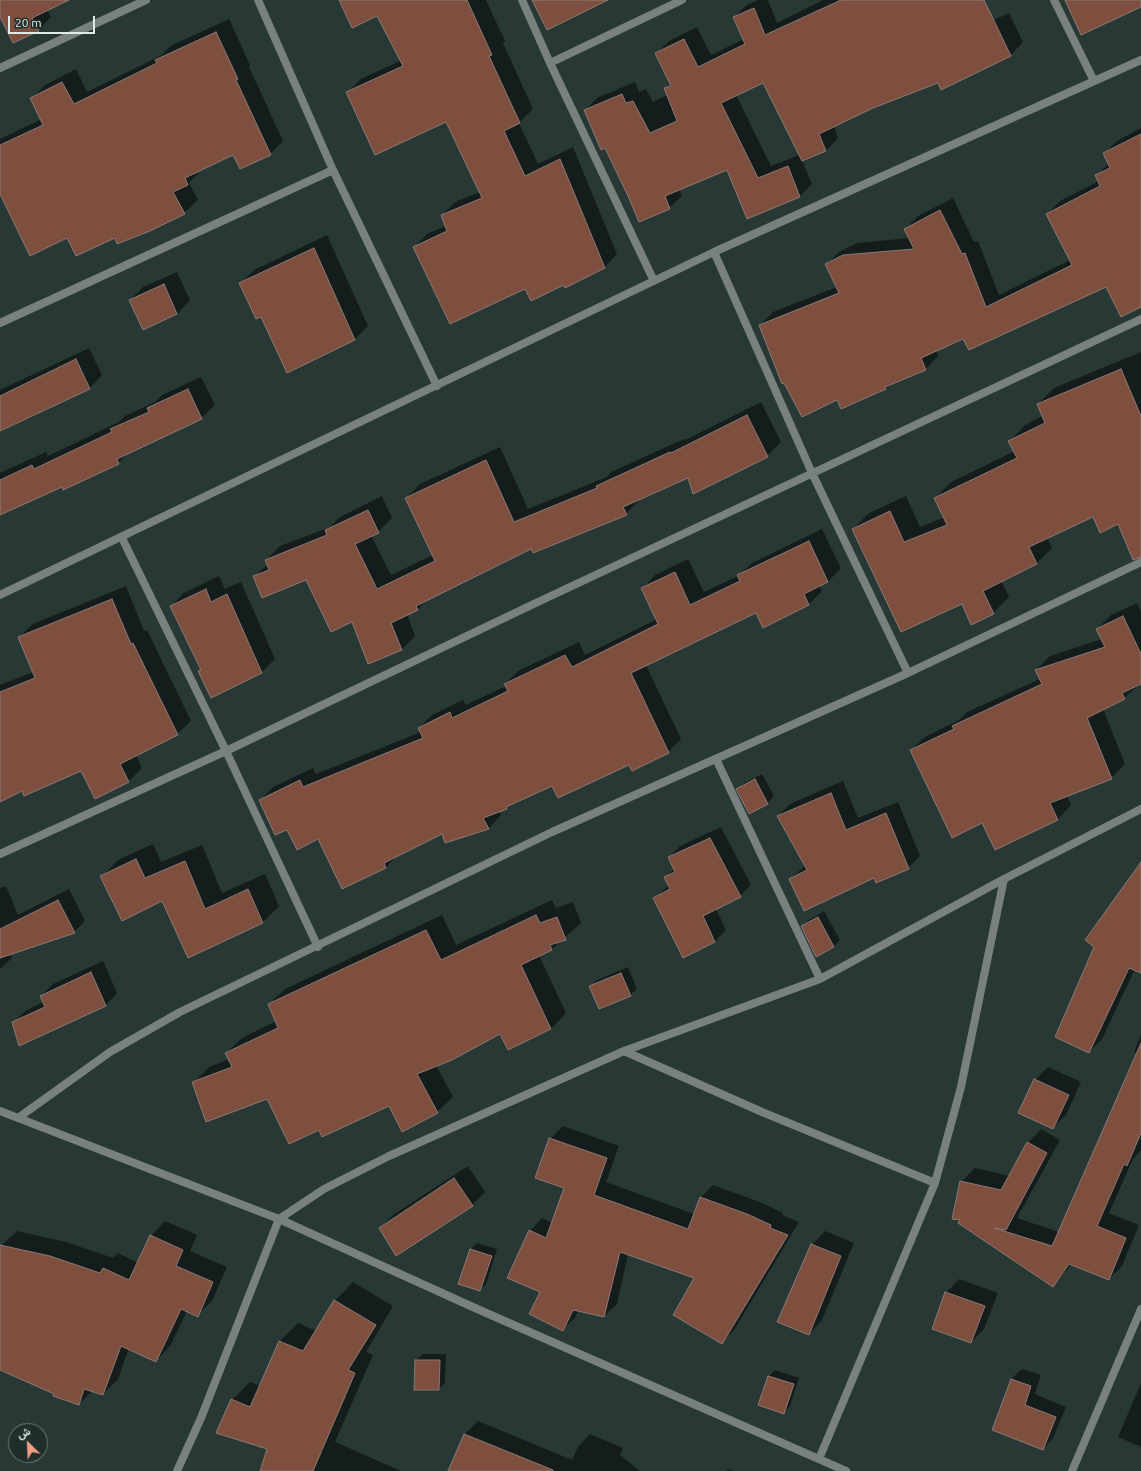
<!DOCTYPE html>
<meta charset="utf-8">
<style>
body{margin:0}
#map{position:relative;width:1141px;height:1471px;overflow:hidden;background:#273835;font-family:Ubuntu,Vazirmatn,sans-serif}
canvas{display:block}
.north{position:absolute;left:8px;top:1423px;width:40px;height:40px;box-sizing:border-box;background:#1d2e2b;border:1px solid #6b7977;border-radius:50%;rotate:336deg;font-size:11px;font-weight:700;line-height:16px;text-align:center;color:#e0eae8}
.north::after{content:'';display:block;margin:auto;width:14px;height:18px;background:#f39f83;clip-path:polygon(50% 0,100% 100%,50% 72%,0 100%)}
.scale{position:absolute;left:8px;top:16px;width:87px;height:18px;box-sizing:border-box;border:2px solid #e0eae8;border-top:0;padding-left:5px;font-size:12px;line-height:14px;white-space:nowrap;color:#e0eae8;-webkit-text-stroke:3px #1d2e2b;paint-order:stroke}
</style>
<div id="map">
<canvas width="1141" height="1471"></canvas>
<div class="north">ش</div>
<div class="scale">20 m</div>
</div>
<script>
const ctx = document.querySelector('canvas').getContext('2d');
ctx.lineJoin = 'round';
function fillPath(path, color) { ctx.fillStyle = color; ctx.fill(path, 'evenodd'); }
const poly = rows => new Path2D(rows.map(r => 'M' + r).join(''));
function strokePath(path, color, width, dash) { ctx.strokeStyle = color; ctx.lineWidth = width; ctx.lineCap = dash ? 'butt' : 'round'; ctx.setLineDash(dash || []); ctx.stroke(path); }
fillPath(poly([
 [0,0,67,0,47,10,51,17,38,30,0,15],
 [340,0,486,0,505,41,503,43,533,109,519,123,538,164,573,147,617,254,604,268,564,283,414,248,427,234,446,226,442,215,455,202,480,192,446,121,348,92,361,79,402,60,378,14],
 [758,0,768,0,777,23,823,0,982,0,994,20,1009,13,1023,42,1011,55,941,88,939,82,873,108,834,126,838,138,826,151,802,160,812,184,800,196,748,218,727,168,679,189,682,196,669,208,629,195,585,110,597,98,635,82,639,92,646,89,653,102,669,94,667,88,671,84,657,53,669,41,697,27,711,55,744,39,734,17,747,5],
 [764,82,799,155,771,166,736,95],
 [229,19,250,65,249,67,283,141,270,154,233,154,200,170,200,171,189,183,198,200,184,213,115,237,68,237,2,195,0,196,0,139,42,119,31,99,45,85,76,69,87,92,162,55,170,46],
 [1141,128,1141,306,1106,285,964,338,936,350,938,356,926,369,892,383,886,389,841,407,837,399,760,325,773,312,837,287,826,265,839,252,857,243,910,238,905,229,918,216,953,198,974,242,978,241,999,295,1070,260,1047,214,1060,201,1099,181,1096,176,1109,163,1104,154,1117,141],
 [327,235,368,326,355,339,261,315,241,283,254,270],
 [177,272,190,300,177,314,143,329,130,300,143,287],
 [89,348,102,375,90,388,0,431,0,390],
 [1141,352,1141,545,1119,522,1093,516,1047,537,1052,548,1036,564,1001,581,1009,597,993,613,962,602,853,529,869,513,906,496,920,527,945,517,935,498,951,482,1015,451,1010,441,1025,425,1043,416,1038,404,1054,388],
 [201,377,215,405,201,418,129,452,118,463,62,486,0,514,0,473,46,452,48,456,119,422,125,416,155,402,162,395],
 [761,402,781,442,767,456,688,477,640,499,626,514,533,552,532,548,428,599,418,609,407,614,415,636,401,650,352,621,307,579,254,577,268,564,266,560,280,546,330,527,340,517,382,496,392,518,378,532,371,535,391,575,433,555,406,498,420,484,500,447,528,509,607,477,611,472,684,439,685,440],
 [822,529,841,568,828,582,819,586,822,591,809,604,756,612,646,665,681,739,668,752,553,785,512,803,506,808,499,811,501,815,488,829,443,833,398,855,386,867,342,888,319,838,287,828,260,800,273,787,313,768,316,774,421,732,419,728,432,715,463,700,466,705,506,686,505,684,518,671,579,642,585,655,657,619,642,589,655,575,688,559,704,592,738,576,752,563],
 [219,576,225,589,241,582,275,659,262,672,212,697,201,670,171,606,184,593],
 [126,586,144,631,147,630,191,721,177,734,136,755,142,768,129,781,96,798,82,770,22,790,0,801,0,685,33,672,19,637,33,624],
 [1137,603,1141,612,1141,683,1124,698,1103,709,1125,764,1111,778,1067,796,1071,805,1058,819,995,849,983,822,911,750,925,737,959,720,967,712,1040,679,1036,670,1050,656,1102,639,1097,629,1111,615],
 [1084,713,1086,713,1110,773,1108,773],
 [762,774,774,796,768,803,749,813,738,790,744,783],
 [843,781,858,818,898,802,920,856,908,868,875,876,790,879,805,866,778,816,790,804],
 [721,827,751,885,740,896,716,909,726,930,715,941,684,957,654,899,669,885,666,877,675,868,669,857,680,846],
 [153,844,161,862,202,845,222,893,265,874,279,906,263,922,189,956,163,900,102,877,118,860],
 [1141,867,1141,972,1135,969,1102,1039,1089,1052],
 [6,886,18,915,69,889,85,921,74,932,10,953,12,958,0,969,0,888],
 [552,900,556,908,573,902,581,923,552,949,539,955,566,1013,551,1029,509,1049,501,1033,436,1065,453,1097,437,1112,389,1105,319,1128,268,1098,193,1083,209,1067,229,1059,226,1053,242,1038,276,1021,269,1004,285,989,442,915,456,945],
 [824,911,840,940,834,946,802,926,809,920],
 [103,961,117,993,106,1005,20,1044,13,1023,25,1011,43,1002,41,996,53,984],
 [628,967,637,989,630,995,590,986,597,980],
 [1141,1035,1141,1150,1133,1159,1109,1213,1139,1225,1122,1266,1109,1279,1072,1264,1053,1286,961,1220,961,1182,975,1168,1010,1176,1028,1143,1041,1129,1060,1140,1017,1218,1059,1232,1138,1054,1134,1052],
 [1048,1067,1081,1082,1066,1115,1052,1128,1035,1080],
 [563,1126,619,1146,606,1182,694,1214,701,1197,713,1185,760,1202,783,1213,782,1215,799,1222,734,1330,722,1342,696,1278,628,1254,617,1304,604,1316,578,1311,575,1318,562,1330,542,1292,530,1231,542,1218,552,1223,565,1187,550,1139],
 [468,1166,485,1192,472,1205,380,1228,393,1215],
 [165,1221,197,1235,190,1251,227,1267,212,1301,197,1315,187,1311,170,1346,156,1361,129,1348,118,1379,103,1394,93,1390,79,1404,0,1369,0,1253,2,1245,17,1231,66,1242,113,1258,118,1253,138,1263,151,1236],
 [825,1231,854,1243,822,1320,809,1334,812,1245],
 [477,1243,497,1249,486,1284,479,1290,459,1283,471,1249],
 [959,1279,998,1293,984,1329,971,1342,946,1293],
 [353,1282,393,1306,366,1352,373,1355,335,1442,401,1471,261,1471,268,1449,232,1400,250,1382,260,1386,280,1341,298,1323,316,1331,335,1301],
 [423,1354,446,1354,445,1383,439,1389,416,1360],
 [1022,1369,1041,1375,1035,1394,1066,1407,1053,1438,1043,1449,994,1430,1011,1379],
 [775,1370,799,1378,790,1406,784,1413,769,1376],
 [1141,1383,1141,1447,1118,1437],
 [478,1421,572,1460,578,1447,590,1434,623,1448,620,1455,640,1471,459,1471,451,1468,465,1434],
 [728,1469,734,1471,726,1471]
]), '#0007');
const building = poly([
 [0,0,69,0,32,18,39,31,13,43,0,17,0,0],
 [339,0,467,0,492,55,489,56,520,123,504,131,525,176,560,159,605,268,565,288,564,285,531,301,525,289,450,324,413,247,447,231,441,215,482,198,446,122,375,155,346,92,403,66,377,16,352,28,339,0],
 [532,0,608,0,547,30,532,0],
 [841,0,984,0,1011,56,941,90,938,83,873,108,819,134,826,151,802,161,763,83,721,103,758,178,788,166,800,197,747,219,727,170,665,196,670,209,639,222,628,196,605,148,601,150,584,110,622,94,626,103,633,101,650,133,677,121,664,88,671,86,655,53,684,39,698,67,745,44,733,17,754,8,765,35,841,0],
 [1065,0,1141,0,1141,7,1081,35,1065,0],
 [216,32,238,79,236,80,271,155,240,169,233,155,185,178,188,185,173,192,185,214,150,231,117,244,115,238,76,256,67,238,30,256,0,194,0,145,43,125,30,98,62,82,74,104,157,63,155,60,216,32],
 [1141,134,1141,307,1121,317,1106,287,969,350,963,339,921,358,926,370,885,387,886,389,841,409,837,400,802,417,784,383,782,384,759,325,839,293,825,264,843,255,914,249,904,229,940,210,962,254,965,253,986,307,1072,265,1046,214,1100,186,1095,175,1110,168,1103,153,1141,134],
 [314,248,355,340,287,373,261,317,256,319,239,283,314,248],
 [164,284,177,314,143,330,129,300,164,284],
 [76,359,90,389,0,431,0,396,76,359],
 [1121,369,1141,416,1141,557,1133,560,1118,524,1100,533,1093,517,1029,547,1037,564,983,591,994,614,971,625,962,604,901,632,852,529,890,511,904,542,947,525,934,498,1017,458,1008,441,1045,423,1037,404,1121,369],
 [188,389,202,419,117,459,119,464,63,490,62,487,0,515,0,480,32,465,34,469,112,432,110,429,149,412,147,408,188,389],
 [747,415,768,457,693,494,688,478,623,507,627,515,533,553,531,549,416,606,418,610,391,623,402,650,368,664,352,622,331,632,306,580,262,598,253,576,269,570,265,560,327,535,325,530,368,510,379,533,355,544,377,589,435,561,405,498,486,460,514,522,597,488,596,486,670,452,671,453,747,415],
 [809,541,828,582,804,594,809,605,763,628,756,613,631,673,669,753,632,771,629,765,558,798,552,786,506,807,507,809,483,818,489,829,445,843,442,834,384,863,386,868,342,889,318,839,297,850,287,830,275,835,259,800,300,780,303,787,423,738,418,728,450,712,452,718,508,691,504,684,565,655,572,667,658,624,641,588,675,572,690,605,740,581,737,575,809,541],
 [206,589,211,602,227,594,262,673,211,698,198,671,201,670,170,606,206,589],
 [112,599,131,644,133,643,178,735,120,764,129,782,95,799,81,771,24,796,22,791,0,802,0,692,35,678,18,637,112,599],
 [1123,616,1141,654,1141,684,1122,693,1125,699,1087,718,1112,779,1050,803,1058,820,995,850,982,823,952,838,910,750,954,729,952,726,1042,684,1035,670,1105,647,1096,629,1123,616],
 [755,779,768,804,749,814,736,789,755,779],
 [831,793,846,830,886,813,909,869,876,883,874,878,804,911,789,879,807,870,777,816,831,793],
 [710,838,741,897,703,916,715,942,683,958,653,898,670,889,664,877,675,872,668,857,710,838],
 [136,859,145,878,185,861,205,909,248,889,263,923,188,958,162,901,122,921,100,876,136,859],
 [1141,862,1141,973,1129,968,1089,1053,1055,1037,1094,947,1085,940,1141,862],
 [58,900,75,933,0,958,0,929,58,900],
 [536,915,540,923,557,917,566,940,550,945,552,950,521,965,551,1029,508,1050,500,1034,452,1060,417,1074,438,1113,402,1132,389,1106,322,1137,319,1130,289,1144,267,1099,206,1122,192,1082,232,1067,225,1053,278,1028,268,1004,426,930,441,960,536,915],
 [818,917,834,947,816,957,801,926,818,917],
 [91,972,106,1006,19,1046,12,1022,45,1007,40,996,91,972],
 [621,973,631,996,599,1009,589,986,621,973],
 [1141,1043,1141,1133,1127,1166,1124,1164,1097,1226,1126,1238,1109,1280,1069,1264,1053,1287,958,1223,960,1220,952,1219,960,1181,1001,1190,1027,1142,1047,1153,1006,1230,994,1228,1052,1246,1141,1043],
 [1034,1079,1069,1095,1053,1129,1018,1113,1034,1079],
 [549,1138,607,1158,594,1195,688,1229,700,1197,747,1214,771,1225,770,1228,788,1235,722,1344,673,1315,694,1278,620,1252,604,1317,573,1310,563,1331,529,1314,540,1292,507,1278,529,1230,546,1238,564,1188,535,1178,549,1138],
 [454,1178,473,1206,396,1256,379,1228,454,1178],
 [150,1235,183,1250,176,1266,213,1282,198,1317,181,1309,156,1362,121,1346,103,1395,84,1389,79,1405,53,1396,54,1394,0,1370,0,1245,50,1256,100,1273,103,1268,129,1280,150,1235],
 [811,1244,841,1256,809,1335,777,1322,811,1244],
 [470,1249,492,1256,480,1291,458,1284,470,1249],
 [945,1292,985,1306,971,1343,932,1329,945,1292],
 [334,1300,376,1325,348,1370,355,1373,313,1471,260,1471,267,1449,216,1433,231,1399,250,1407,279,1341,303,1351,334,1300],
 [415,1360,440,1360,439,1390,414,1390,415,1360],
 [768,1376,794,1384,784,1414,758,1405,768,1376],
 [1011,1379,1031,1386,1025,1405,1056,1417,1043,1450,992,1430,1011,1379],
 [464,1434,553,1470,553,1471,448,1471,464,1434]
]);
fillPath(building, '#7e4e3e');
strokePath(building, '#8b7a74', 1);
strokePath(poly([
 [258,0,333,170,437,386],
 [522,0,550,63,654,281],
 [1054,0,1094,81],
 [550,63,682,0],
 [0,68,146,0],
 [714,252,812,473,908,673],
 [0,323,333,170],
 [122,538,226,751,318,947],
 [0,595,714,252,1141,60],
 [716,759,820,979],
 [0,854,226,751,540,601,1141,319],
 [624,1051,762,1112,935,1183],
 [0,1111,279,1219,475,1308,846,1471],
 [18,1118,110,1052,180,1012,552,832,908,673,1141,562],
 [819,1459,935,1183,961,1087,1004,879],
 [177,1471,201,1418,279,1219,324,1189,389,1156,624,1051,820,979,1004,879,1141,809],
 [1072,1471,1141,1309]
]), '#79817f', 8);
</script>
